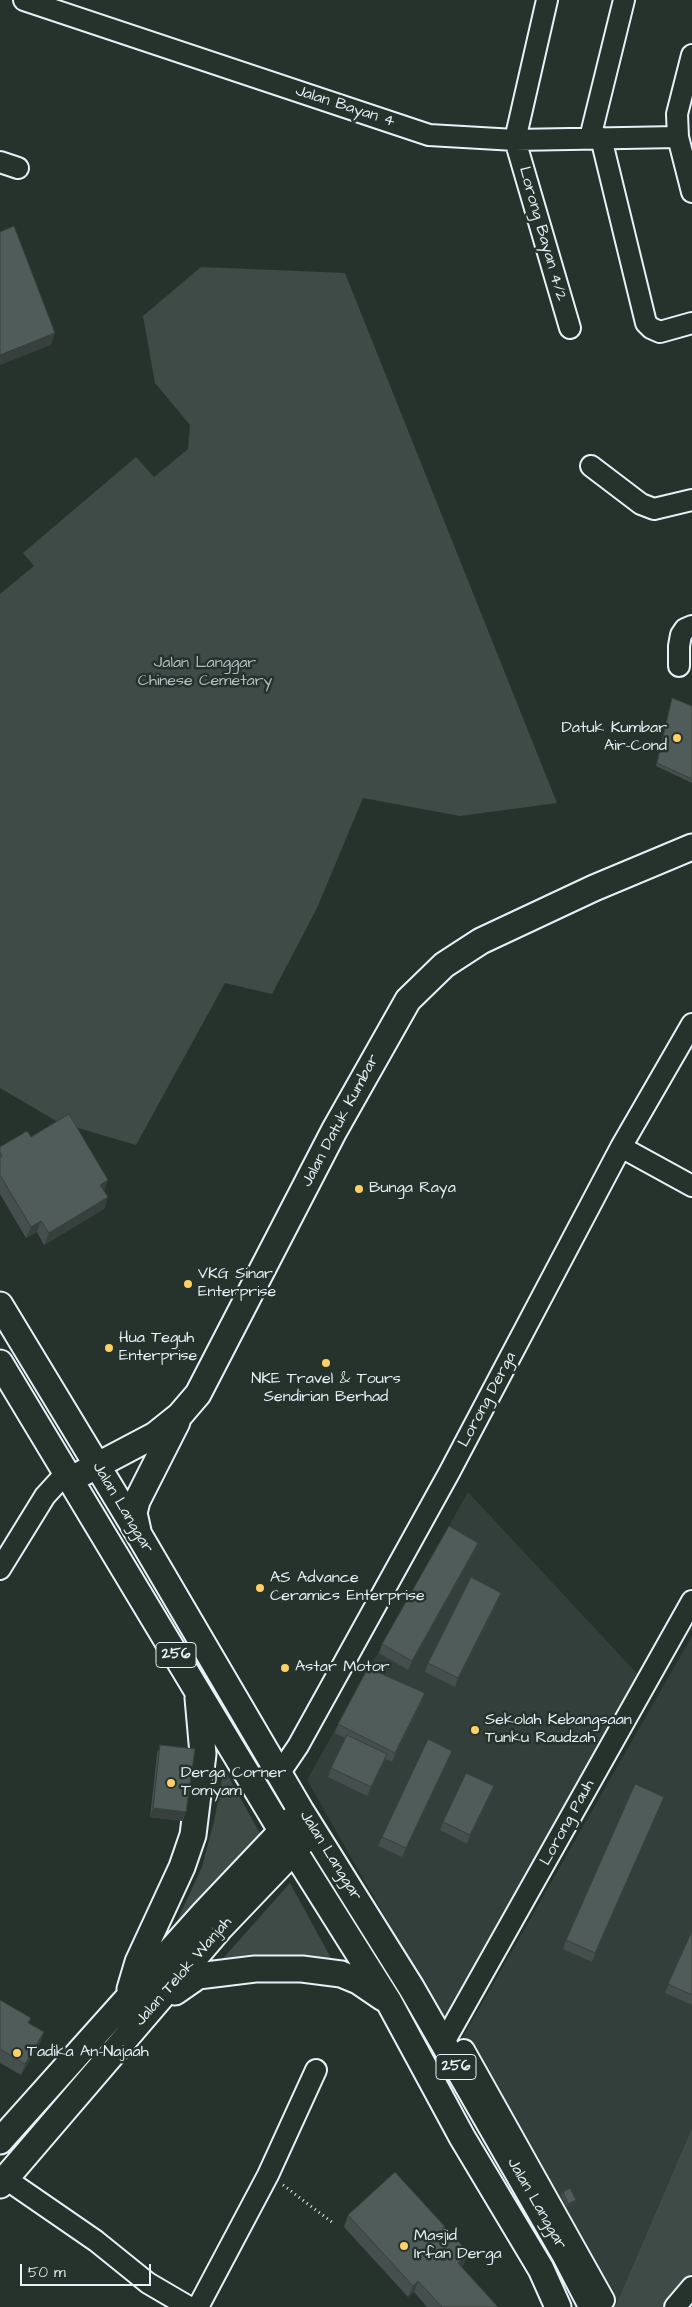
<!DOCTYPE html>
<style>
body{margin:0}
#map{position:relative;width:692px;height:2307px;overflow:hidden;background:#26332d;font-family:"Architects Daughter",sans-serif}
canvas{display:block}
.scale{position:absolute;left:20px;top:2264px;width:131px;height:22px;box-sizing:border-box;border:2px solid #e8f1f8;border-top:0;padding-left:6px;font-size:15px;line-height:18px;white-space:nowrap;color:#e8f1f8;-webkit-text-stroke:4px #26332d;paint-order:stroke}
</style>
<div id="map">
<canvas width="692" height="2307"></canvas>
<div class="scale">50 m</div>
</div>
<script>
const ctx = document.querySelector('canvas').getContext('2d');
ctx.lineJoin = 'round';
function fillPath(path, color) { ctx.fillStyle = color; ctx.fill(path, 'evenodd'); }
const poly = rows => new Path2D(rows.map(r => 'M' + r).join(''));
function strokePath(path, color, width, dash) { ctx.strokeStyle = color; ctx.lineWidth = width; ctx.lineCap = dash ? 'butt' : 'round'; ctx.setLineDash(dash || []); ctx.stroke(path); }
function label(font, color, halo, rows, align = 'center') {
  ctx.font = font + ' "Architects Daughter",sans-serif'; ctx.lineWidth = 5; ctx.setLineDash([]); ctx.textBaseline = 'middle'; ctx.strokeStyle = halo; ctx.fillStyle = color; for (const [text, x, y, turn = 0] of rows) {
    ctx.save(); ctx.translate(x, y); ctx.rotate((+turn || 0) * Math.PI / 180); ctx.textAlign = isNaN(turn) ? turn : align; if (halo) ctx.strokeText(text, 0, 0); ctx.fillText(text, 0, 0); ctx.restore();
  }
}
fillPath(poly([
 [468,1492,643,1680,449,2029,307,1780],
 [692,1636,692,2128,615,2307,613,2307,538,2157,461,2040]
]), '#333f3a');
fillPath(poly([
 [201,267,345,273,557,803,460,816,363,798,317,908,272,994,225,983,136,1145,58,1122,0,1088,0,594,34,566,23,553,136,457,154,477,188,449,190,425,155,383,143,316],
 [224,1769,261,1835,164,1949,202,1867,214,1821],
 [290,1883,332,1960,271,1959,218,1964],
 [692,2128,692,2273,663,2307,615,2307]
]), '#3e4b47');
const minor = poly([
 [24,0,429,135,515,140,678,137],
 [547,0,515,140,570,328],
 [692,55,677,114,678,137,692,192],
 [590,138,624,0],
 [601,138,646,323,651,328,660,332,692,323],
 [0,162,18,168],
 [591,466,641,504,654,509,692,500],
 [679,666,679,646,681,635,685,629,692,626],
 [621,1147,692,1186],
 [0,1569,45,1496,66,1473],
 [279,1774,298,1746,449,1473,621,1147,692,1024],
 [443,2044,692,1601],
 [464,2050,604,2300],
 [6,2179,96,2241,148,2283,189,2307],
 [198,2307,268,2175,316,2070],
 [675,2307,692,2287]
]);
const major = poly([
 [0,1305,138,1533,301,1811,411,1987,565,2255,592,2307],
 [0,1363,281,1830,389,2002,462,2137,541,2269,558,2307],
 [81,1474,155,1435,180,1415,198,1394,334,1131,408,1000,444,965,481,941,594,888,692,847],
 [138,1531,134,1513,137,1501,177,1422],
 [130,1989,138,1962,182,1867,193,1835,203,1754,198,1698],
 [175,1992,198,1976,255,1969,302,1969,341,1974,358,1981,383,1998],
 [0,2141,204,1913,293,1819],
 [0,2185,220,1928,305,1839]
]);
strokePath(minor, '#e8f1f8', 24);
strokePath(major, '#e8f1f8', 29);
strokePath(poly([
 [283,2185,333,2223]
]), '#e8f1f8', 3, [1, 4]);
strokePath(minor, '#26332d', 20);
strokePath(major, '#26332d', 25);
fillPath(poly([
 [672,698,692,706,692,783,656,766],
 [31,1137,108,1180,104,1191,108,1197,104,1209,44,1245,37,1232,26,1238,0,1194,0,1147],
 [475,1551,408,1670,379,1653,382,1644],
 [498,1602,455,1687,425,1672,428,1663],
 [422,1702,392,1762,385,1759,367,1796,328,1777,331,1768,345,1738,335,1733,338,1724],
 [160,1745,183,1821,150,1817,157,1754],
 [449,1760,402,1857,378,1846,382,1837],
 [494,1786,490,1795,467,1844,440,1830,443,1822],
 [664,1797,592,1962,563,1949,566,1940],
 [692,1931,692,2005,665,1993],
 [0,2000,29,2023,44,2032,40,2043,21,2075,0,2063],
 [563,2192,576,2200,575,2204,567,2207,561,2195],
 [348,2215,464,2264,461,2267,498,2307,427,2307,414,2292,408,2297,344,2227]
]), '#454f4d');
fillPath(poly([
 [55,333,51,345,0,365,0,355],
 [108,1180,104,1191,100,1185],
 [108,1197,104,1209,44,1245,49,1233],
 [41,1221,37,1232,26,1238,31,1227],
 [478,1543,475,1551,408,1670,412,1661],
 [501,1593,498,1602,455,1687,458,1678],
 [425,1693,422,1702,392,1762,395,1753],
 [452,1751,449,1760,402,1857,406,1848],
 [494,1786,490,1795,467,1844,470,1835],
 [664,1797,661,1805,592,1962,595,1953],
 [153,1808,186,1812,183,1821,150,1817],
 [44,2032,40,2043,21,2075,25,2064],
 [576,2200,575,2204,567,2207,568,2204],
 [469,2253,464,2264,454,2275,458,2263],
 [418,2281,414,2292,408,2297,413,2286]
]), '#38403e');
const building = poly([
 [14,226,55,333,0,355,0,232,14,226],
 [672,698,692,706,692,779,657,763,672,698],
 [69,1114,108,1180,100,1185,108,1197,49,1233,41,1221,31,1227,0,1175,0,1157,2,1156,0,1152,0,1147,27,1131,31,1137,69,1114],
 [449,1526,478,1543,412,1661,382,1644,449,1526],
 [471,1577,501,1593,458,1678,428,1663,471,1577],
 [368,1668,425,1693,395,1753,338,1724,368,1668],
 [347,1735,387,1754,371,1787,331,1768,347,1735],
 [428,1739,452,1751,406,1848,382,1837,428,1739],
 [160,1745,195,1749,186,1812,153,1808,160,1745],
 [466,1773,494,1786,470,1835,443,1822,466,1773],
 [635,1784,664,1797,595,1953,566,1940,635,1784],
 [692,1931,692,1995,668,1984,692,1931],
 [0,2000,31,2018,28,2023,44,2032,25,2064,0,2049,0,2000],
 [395,2172,469,2253,458,2263,498,2307,442,2307,418,2281,413,2286,348,2215,395,2172],
 [570,2188,576,2200,568,2204,563,2192,570,2188]
]);
fillPath(building, '#505c59');
strokePath(building, '#38403e', 1);
for (const [x, y, r, color] of [
 [677,738,5,"#ffd166"],
 [359,1189,5,"#ffd166"],
 [188,1284,5,"#ffd166"],
 [109,1348,5,"#ffd166"],
 [326,1363,5,"#ffd166"],
 [260,1588,5,"#ffd166"],
 [285,1668,5,"#ffd166"],
 [475,1730,5,"#ffd166"],
 [171,1783,5,"#ffd166"],
 [17,2053,5,"#ffd166"],
 [404,2246,5,"#ffd166"]
]) { const dot = new Path2D(); dot.arc(x, y, r, 0, 2 * Math.PI); ctx.fillStyle = color; ctx.fill(dot); strokePath(dot, '#26332d', 2); }
for (const [x, y, w] of [
 [176,1655,40],
 [456,2067,40]
]) { const box = new Path2D(); box.roundRect(x - w / 2, y - 12.5, w, 25, 4); ctx.fillStyle = '#26332d'; ctx.fill(box); strokePath(box, '#e8f1f8', 1); }
label('bold 15px', '#e8f1f8', null, [
 ["256",176,1655],
 ["256",456,2067]
]);
label('16px', '#e8f1f8', '#26332d', [
 ["Jalan Bayan 4",345,107,18],
 ["Lorong Bayan 4/2",542,234,74],
 ["Jalan Datuk Kumbar",341,1121,-62],
 ["Lorong Derga",488,1400,-62],
 ["Jalan Langgar",122,1508,59],
 ["Lorong Pauh",568,1823,-61],
 ["Jalan Langgar",330,1856,58],
 ["Jalan Telok Wanjah",184,1972,-49],
 ["Jalan Langgar",536,2204,60]
]);
label('16px', '#b5bfc3', '#26332d', [
 ["Jalan Langgar",205,664],
 ["Chinese Cemetary",205,682]
]);
label('16px', '#e8f1f8', '#26332d', [
 ["Datuk Kumbar",667,729,"right"],
 ["Air-Cond",667,747,"right"],
 ["Bunga Raya",369,1189],
 ["VKG Sinar",198,1275],
 ["Enterprise",198,1293],
 ["Hua Teguh",119,1339],
 ["Enterprise",119,1357],
 ["NKE Travel & Tours",326,1380,"center"],
 ["Sendirian Berhad",326,1398,"center"],
 ["AS Advance",270,1579],
 ["Ceramics Enterprise",270,1597],
 ["Astar Motor",295,1668],
 ["Sekolah Kebangsaan",485,1721],
 ["Tunku Raudzah",485,1739],
 ["Derga Corner",181,1774],
 ["Tomyam",181,1792],
 ["Tadika An-Najaah",27,2053],
 ["Masjid",414,2237],
 ["Irfan Derga",414,2255]
], 'left');
</script>
